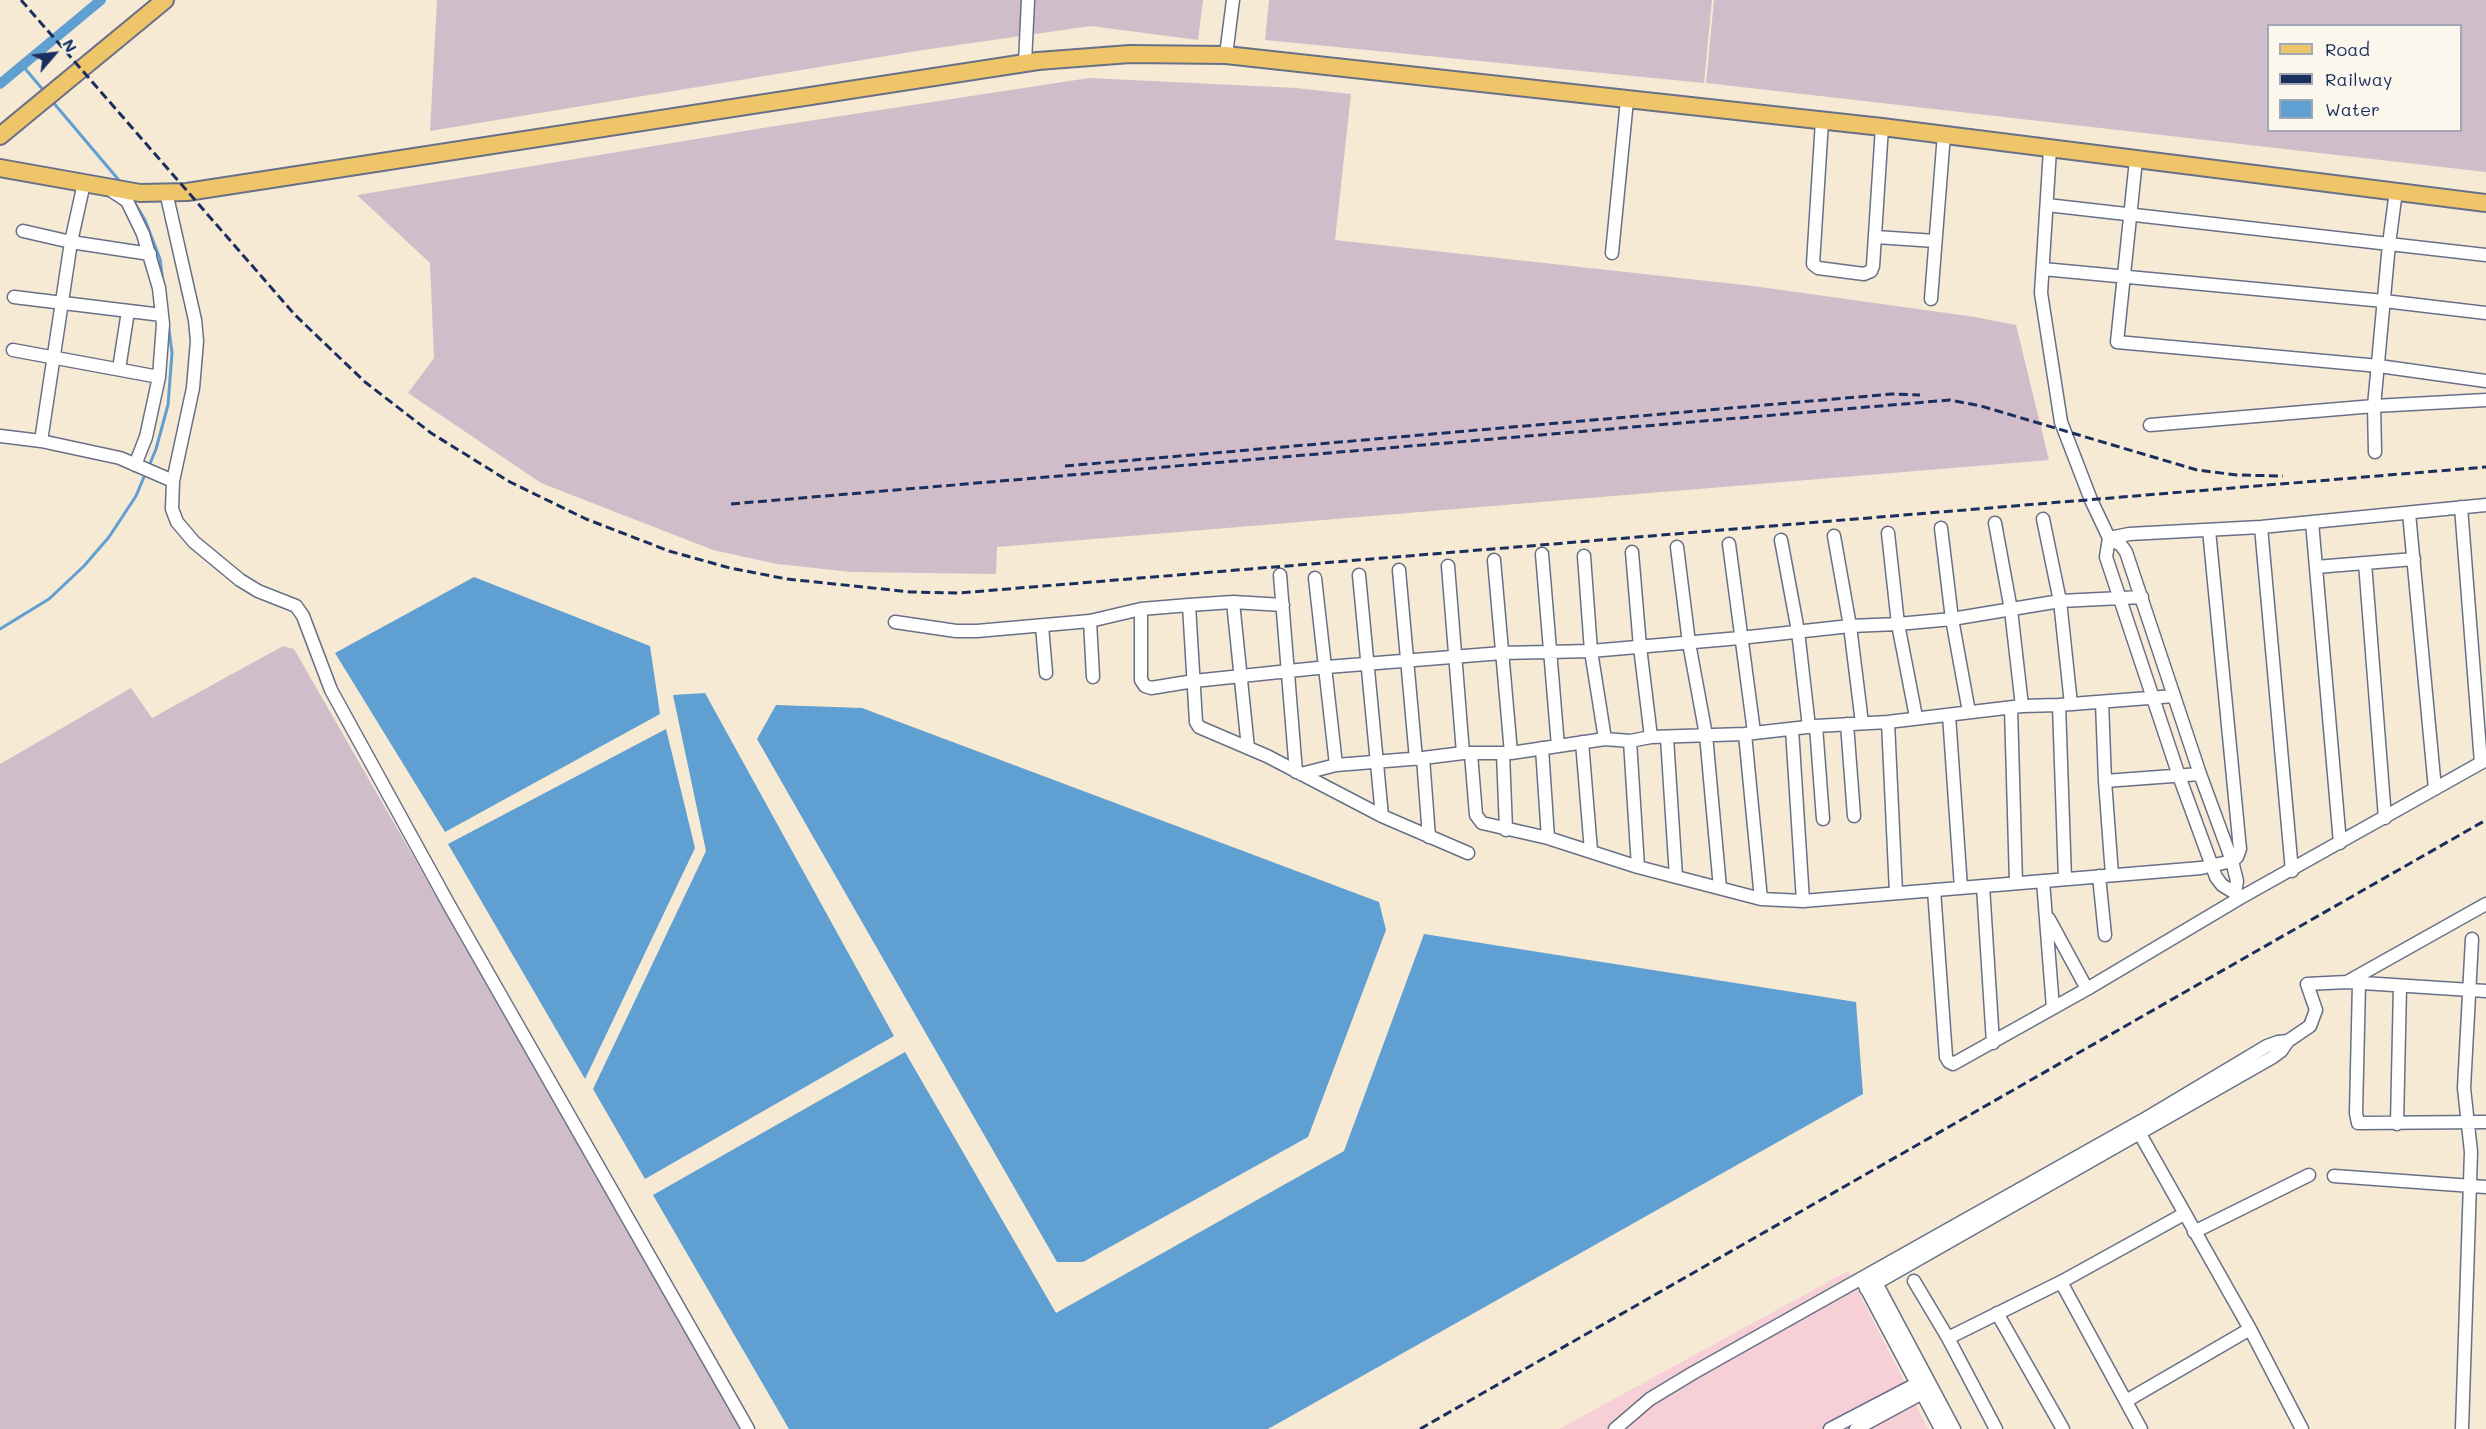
<!DOCTYPE html>
<style>
body{margin:0}
#map{position:relative;width:2486px;height:1429px;overflow:hidden;background:#f6ead5;font-family:Mali,sans-serif}
canvas{display:block}
.legend{position:absolute;left:2267px;top:24px;width:195px;height:108px;box-sizing:border-box;background:#fbf7ec;border:2px solid #a1a7b3;margin:0;padding:8px 10px;list-style:none;font-size:18px;color:#1b2f5e}
.legend li{display:flex;align-items:center;gap:12px;height:30px}
.legend b{width:30px;border:2px solid #a1a7b3}
.north{position:absolute;left:24px;top:24px;width:60px;height:60px;-webkit-text-stroke:4px #fbf7ec;paint-order:stroke;rotate:62deg;font-size:16px;font-weight:700;line-height:24px;text-align:center;color:#1b2f5e}
.north::after{content:'';display:block;margin:auto;width:21px;height:27px;background:#1b2f5e;clip-path:polygon(50% 0,100% 100%,50% 72%,0 100%)}
</style>
<div id="map">
<canvas width="2486" height="1429"></canvas>
<ul class="legend">
<li><b style="height:8px;background:#eec569"></b>Road</li>
<li><b style="height:8px;background:#1b2f5e"></b>Railway</li>
<li><b style="height:16px;background:#5f9fd2"></b>Water</li>
</ul>
<div class="north">N</div>
</div>
<script>
const ctx = document.querySelector('canvas').getContext('2d');
ctx.lineJoin = 'round';
function fillPath(path, color) { ctx.fillStyle = color; ctx.fill(path, 'evenodd'); }
const poly = rows => new Path2D(rows.map(r => 'M' + r).join(''));
function strokePath(path, color, width, dash) { ctx.strokeStyle = color; ctx.lineWidth = width; ctx.lineCap = dash ? 'butt' : 'round'; ctx.setLineDash(dash || []); ctx.stroke(path); }
fillPath(poly([
 [1848,1271,1928,1429,1559,1429]
]), '#f6cfd7');
fillPath(poly([
 [437,0,1203,0,1198,40,1091,26,923,50,430,131],
 [1269,0,1712,0,1704,83,1265,40],
 [1714,0,2486,0,2486,172,1706,83],
 [2268,26,2460,26,2460,130,2268,130],
 [1089,78,1296,88,1351,94,1335,240,1753,286,1975,317,2016,325,2049,460,997,547,996,574,852,572,777,564,713,550,541,483,408,393,434,358,430,263,357,195,769,127],
 [283,646,294,649,742,1429,0,1429,0,764,131,688,152,718]
]), '#d1bdc9');
fillPath(poly([
 [474,577,650,646,660,714,445,832,335,653],
 [705,693,894,1036,645,1179,593,1089,706,851,673,695],
 [776,705,862,708,1379,902,1386,930,1308,1137,1083,1262,1057,1262,757,739],
 [666,729,695,848,585,1079,448,844],
 [1424,934,1856,1002,1863,1094,1268,1429,789,1429,653,1195,905,1052,1056,1313,1344,1151]
]), '#5f9fd2');
strokePath(poly([
 [22,65,44,91],
 [52,101,123,185],
 [133,200,145,220,160,259,172,353,168,405,156,449,149,466],
 [0,629,49,599,84,566,109,537,136,496,146,472]
]), '#5f9fd2', 3);
strokePath(poly([
 [0,84,101,0]
]), '#5f9fd2', 10);
const minor = poly([
 [1226,55,1233,0],
 [1025,63,1028,0],
 [1822,121,1813,264,1818,268,1864,274,1871,271,1873,266,1882,127],
 [2050,149,2041,293,2061,422,2091,500,2109,538,2121,545,2126,552,2200,774,2232,861,2237,881,2235,893,2222,885,2216,877,2179,776,2106,557,2109,538],
 [2136,160,2117,342,2379,366,2486,381],
 [112,191,127,201,143,234,159,288,163,324,159,377,146,437,135,465],
 [166,192,195,320,197,341,193,388,173,481,172,509,177,522,194,542,240,580,258,591,296,606,303,616,331,690,448,903,748,1429],
 [2047,205,2486,255],
 [23,231,71,242,150,254],
 [1876,237,1935,241],
 [1612,253,1627,100],
 [2043,269,2384,301,2486,313],
 [14,297,162,315],
 [1931,299,1944,134],
 [13,350,159,377],
 [119,369,128,311],
 [2150,425,2374,406,2486,400],
 [0,436,41,441,120,458,173,481],
 [41,441,71,242,84,183],
 [2375,452,2374,406,2389,244,2396,191],
 [2461,507,2481,763],
 [2409,513,2435,789],
 [2043,519,2060,601,2071,704],
 [2312,522,2340,843],
 [1995,523,2011,610,2022,706],
 [2261,527,2292,871],
 [1941,528,1952,619,1969,712],
 [1888,533,1898,624,1916,717],
 [1834,536,1850,626,1862,723],
 [2109,538,2129,534,2261,527,2486,505],
 [1781,540,1798,631,1809,727],
 [1729,544,1754,732],
 [1677,547,1689,643,1706,735,1720,888],
 [1632,552,1640,647,1651,737],
 [1542,554,1558,746],
 [1584,556,1591,651,1605,739],
 [1494,560,1511,753],
 [2365,563,2385,818],
 [1448,566,1463,753],
 [2316,567,2414,559],
 [1399,570,1416,759],
 [1280,575,1296,772],
 [1359,575,1382,816],
 [1315,578,1336,765],
 [1233,602,1248,748],
 [1189,605,1196,722,1199,727,1267,756,1382,816,1468,853],
 [1141,609,1141,680,1145,686,1151,688,1194,681,1327,667,1502,653,1591,651,1740,638,1850,626,1898,624,1952,619,2060,601,2142,597],
 [1090,621,1093,677],
 [895,622,956,631,977,631,1090,621,1141,609,1189,605,1233,602,1283,605],
 [1042,626,1046,673],
 [2102,702,2105,781,2112,875],
 [2059,705,2065,879],
 [2011,708,2016,883],
 [1949,715,1961,888],
 [1888,722,1896,893],
 [1847,724,1854,816],
 [1816,726,1823,819],
 [1792,729,1803,901],
 [1745,734,1761,899],
 [1667,738,1676,877],
 [1630,741,1638,867],
 [1582,742,1591,851],
 [1542,748,1548,838],
 [1503,753,1506,830],
 [1471,754,1476,815,1482,823,1548,838,1638,867,1761,899,1803,901,2201,868,2232,861,2237,857,2240,849,2239,839,2209,530],
 [1423,758,1429,837],
 [1301,774,1336,765,1423,758,1463,753,1511,753,1605,739,1630,741,1651,737,1745,734,1816,726,1888,722,2022,706,2059,705,2174,696],
 [2105,781,2200,774],
 [2099,876,2105,935],
 [2043,881,2053,1008],
 [1983,886,1993,1043],
 [1934,890,1946,1057,1949,1062,1953,1064,2087,989,2240,898,2486,760],
 [2049,919,2087,989],
 [2347,982,2486,904],
 [2359,983,2356,1113,2358,1123,2486,1122],
 [2397,1124,2400,986],
 [2140,1134,2250,1329,2302,1429],
 [2334,1176,2486,1187],
 [2194,1232,2309,1175],
 [1873,1277,1954,1429],
 [1914,1281,1948,1338,1996,1429],
 [2061,1282,2141,1429],
 [1864,1284,1941,1429],
 [1866,1289,2273,1057,2281,1051,2288,1041,2310,1026,2316,1010,2307,984,2347,982,2486,991],
 [1997,1313,2063,1429],
 [1948,1338,2061,1282,2184,1214],
 [2126,1401,2250,1329],
 [1615,1429,1650,1399,1693,1373,2150,1116,2267,1046,2278,1042,2288,1041],
 [1830,1429,1922,1381],
 [1856,1429,1928,1390],
 [2462,1429,2471,1152,2464,1088,2472,939]
]);
const major = poly([
 [0,136,165,0],
 [0,168,140,193,187,192,1038,61,1130,54,1226,55,1882,127,2486,203]
]);
strokePath(minor, '#687088', 15);
strokePath(major, '#687088', 20);
strokePath(minor, '#fff', 12);
strokePath(major, '#eec569', 16);
strokePath(poly([
 [21,0,295,315,365,382,431,433,510,482,586,519,669,551,730,568,787,579,911,592,959,593,2486,467],
 [1065,466,1892,394,1920,395],
 [731,504,1950,400,1981,406,2197,470,2237,475,2283,476],
 [1420,1429,2486,820]
]), '#1b2f5e', 3, [9, 4.5]);
</script>
